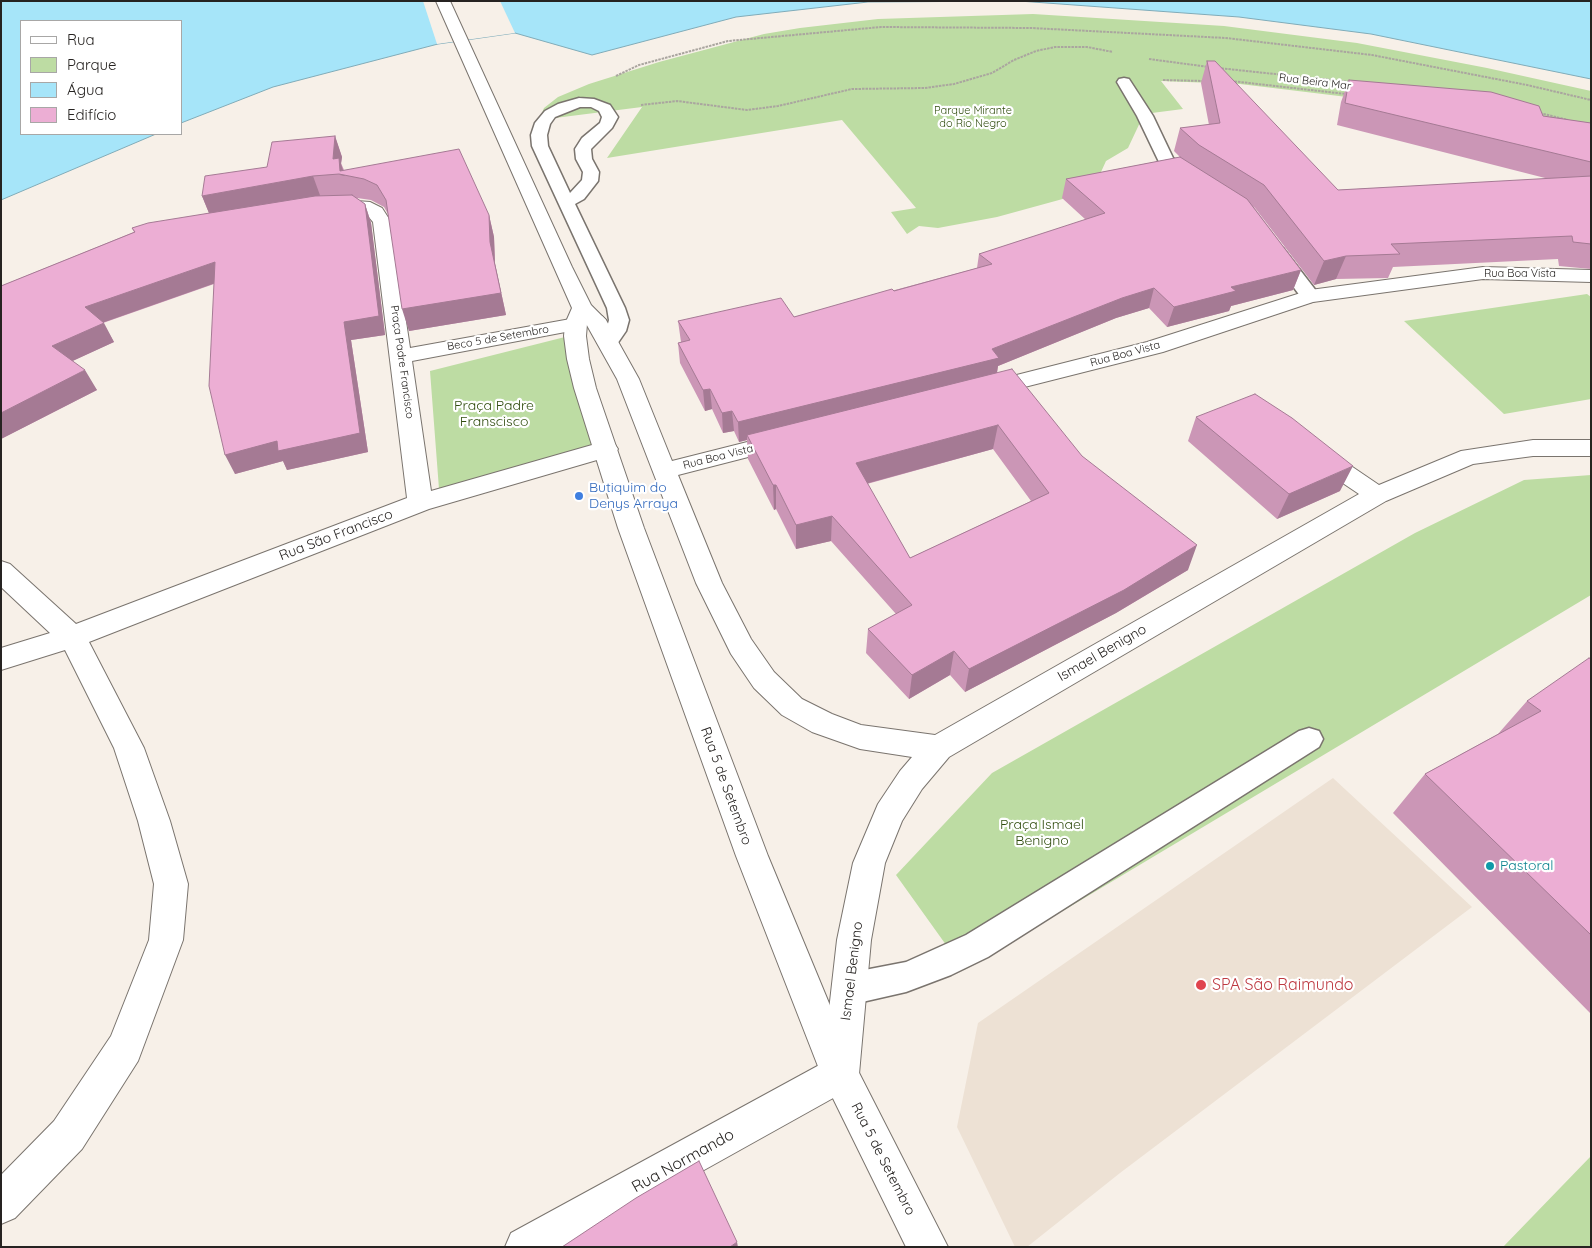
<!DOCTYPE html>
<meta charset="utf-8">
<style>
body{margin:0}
#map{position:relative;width:1592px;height:1248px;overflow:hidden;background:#f7f0e8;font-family:Quicksand,sans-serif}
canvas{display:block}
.frame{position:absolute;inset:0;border:2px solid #262321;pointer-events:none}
.legend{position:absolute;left:20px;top:20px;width:162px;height:115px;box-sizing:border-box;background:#fff;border:1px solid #a8a7a6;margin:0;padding:6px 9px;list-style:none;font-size:15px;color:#262321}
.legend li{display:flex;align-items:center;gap:10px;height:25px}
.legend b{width:25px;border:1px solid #a8a7a6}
</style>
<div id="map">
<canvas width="1592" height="1248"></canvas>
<div class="frame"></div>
<ul class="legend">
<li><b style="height:6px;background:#fff"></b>Rua</li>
<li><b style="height:14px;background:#bddca3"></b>Parque</li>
<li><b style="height:14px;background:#a6e5f9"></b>Água</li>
<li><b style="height:14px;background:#ecaed4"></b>Edifício</li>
</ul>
</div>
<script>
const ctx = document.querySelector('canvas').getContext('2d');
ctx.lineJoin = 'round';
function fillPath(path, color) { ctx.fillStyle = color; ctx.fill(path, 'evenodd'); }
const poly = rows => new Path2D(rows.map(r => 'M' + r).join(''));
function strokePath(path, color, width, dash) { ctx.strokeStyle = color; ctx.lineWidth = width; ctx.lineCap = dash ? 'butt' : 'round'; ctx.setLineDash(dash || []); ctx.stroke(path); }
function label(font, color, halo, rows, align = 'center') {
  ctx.font = font + ' Quicksand,sans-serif'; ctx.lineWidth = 4.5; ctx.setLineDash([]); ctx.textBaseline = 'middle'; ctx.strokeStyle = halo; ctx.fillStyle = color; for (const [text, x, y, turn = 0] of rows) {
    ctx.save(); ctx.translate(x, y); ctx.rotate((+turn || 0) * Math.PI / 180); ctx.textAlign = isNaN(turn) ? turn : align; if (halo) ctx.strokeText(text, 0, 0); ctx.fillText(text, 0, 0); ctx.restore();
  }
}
fillPath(poly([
 [1333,778,1472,907,1120,1173,1027,1247,1015,1247,957,1127,978,1023]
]), '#ede1d4');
fillPath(poly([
 [1033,14,1224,26,1357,43,1487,68,1591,91,1591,138,1506,119,1339,96,1240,84,1161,81,1183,109,1144,114,1128,148,1106,161,1101,172,1110,186,997,217,938,228,919,226,907,234,891,212,916,208,842,120,607,158,642,107,539,120,544,108,558,97,589,84,659,62,764,34,800,28,878,19],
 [1587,294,1591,297,1591,399,1504,414,1404,321],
 [565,337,601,442,439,489,430,371],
 [1591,475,1591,595,964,970,896,875,992,773,1415,533,1524,480],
 [1591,1156,1591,1247,1503,1247]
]), '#bddca3');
const water = poly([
 [1,1,1591,1,1591,79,1371,34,1239,17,1019,1,868,2,736,17,592,55,515,33,438,44,273,87,181,123,181,21,21,21,21,134,156,134,1,200,1,1]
]);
fillPath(water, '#a6e5f9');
strokePath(water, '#80abb8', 1);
fillPath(poly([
 [423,1,500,1,515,33,437,44]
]), '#f7f0e8');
const service = poly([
 [1124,78,1129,79,1153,116,1173,158,1200,176,1202,179,1200,182,1188,182,1160,164,1137,116,1117,82,1119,79,1124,78],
 [579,98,594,99,610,105,618,117,612,128,591,149,592,159,599,172,598,181,584,199,575,204,625,308,629,320,626,331,615,347,608,349,601,347,598,343,606,331,609,320,607,308,532,146,531,135,535,123,545,111,558,104,579,98],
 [580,107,591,107,599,111,602,117,600,123,582,138,575,149,576,159,583,172,582,180,570,193,548,146,547,135,550,124,555,117,580,107],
 [1277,247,1283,248,1317,292,1319,296,1317,300,1310,302,1303,300,1268,252,1271,248,1277,247],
 [1309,728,1319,731,1323,739,1319,747,988,957,951,975,906,992,849,1005,838,1000,833,989,838,978,849,973,906,962,966,935,1299,731,1309,728]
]);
const minor = poly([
 [329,199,370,202,382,208,391,222,410,348,576,318,583,320,587,324,583,328,576,330,412,361,431,491,606,441,614,443,618,449,614,455,429,509,89,642,144,748,170,821,188,884,183,940,138,1061,82,1149,15,1218,1,1224,1,1175,54,1121,111,1036,149,940,154,884,138,821,114,748,65,650,1,670,1,648,50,633,1,587,1,561,10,564,76,624,407,498,373,222,368,216,359,211,322,209,320,205,322,201,329,199],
 [1483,267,1591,270,1591,282,1483,279,1313,302,1163,352,985,397,977,395,974,390,977,385,1147,342,1310,290,1483,267],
 [595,314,602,316,606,320,639,379,672,461,783,433,791,436,795,441,791,446,678,475,722,583,751,639,774,672,802,699,832,714,861,725,935,735,1359,494,1310,461,1306,455,1310,449,1318,447,1326,449,1379,485,1461,451,1533,440,1591,440,1591,456,1533,456,1473,464,1386,501,949,757,922,789,902,821,885,863,871,940,859,1074,853,1087,566,1247,505,1247,511,1233,823,1063,837,940,853,863,878,804,900,771,912,757,860,749,812,732,782,715,754,688,731,654,696,583,617,379,584,320,588,316,595,314]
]);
const tertiary = poly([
 [436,1,450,1,572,267,591,305,606,320,602,324,595,326,587,324,586,336,589,359,596,388,644,528,768,856,853,1061,948,1247,906,1247,821,1074,736,856,618,528,574,388,567,359,564,336,565,324,572,308,436,1]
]);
strokePath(service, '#7a746e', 3);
strokePath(minor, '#7a746e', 2);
strokePath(tertiary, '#7a746e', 2);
strokePath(poly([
 [1149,59,1209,67],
 [1218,68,1351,82],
 [616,76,639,65,728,41,881,27,1031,28,1226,38,1372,55,1527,85,1591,100],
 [1163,80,1204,81],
 [1231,81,1346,94],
 [641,105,677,101,747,110,778,106,852,89,925,88,954,84,992,73,1014,60,1036,51,1055,47,1087,47,1113,52],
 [1540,113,1568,120]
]), '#aaa59f', 2, [2.5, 1]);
fillPath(service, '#fff');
fillPath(minor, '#fff');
fillPath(tertiary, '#fff');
fillPath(poly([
 [1207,61,1338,190,1549,179,1337,125,1341,102,1349,80,1543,116,1591,123,1591,269,1559,266,1558,259,1393,267,1388,278,1336,279,1314,285,1255,208,1253,206,1301,270,1293,290,1231,306,1229,311,1167,327,1149,308,1116,318,998,366,997,373,1082,456,1188,570,1116,613,965,692,950,675,909,699,866,653,868,629,896,614,831,541,796,549,776,509,774,510,748,459,747,440,739,442,734,431,723,433,712,409,705,411,680,363,678,343,681,342,678,321,794,317,977,268,979,254,1086,220,1062,198,1066,179,1180,157,1174,151,1180,128,1209,125,1201,83],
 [993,449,1031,501,910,558,867,484],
 [335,136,342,157,341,163,344,170,489,215,494,237,495,264,506,315,409,331,388,214,384,207,371,200,357,198,365,204,371,223,385,335,351,340,368,452,287,470,283,461,235,474,214,284,103,323,114,342,72,361,97,390,1,439,1,286,134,232,132,228,209,213,202,196,267,167],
 [1196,417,1340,491,1277,519,1188,441],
 [1591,659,1591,1014,1393,813,1425,774,1498,734,1527,701]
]), '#cb96b6');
fillPath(poly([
 [335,136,342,157,341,164,345,176,340,175,333,159],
 [313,176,321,198,211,218,202,196],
 [365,204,371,223,385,335,351,340,368,452,287,470,283,461,235,474,225,455,344,322],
 [489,215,494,237,495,264,506,315,409,331,402,309],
 [1346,256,1336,279,1314,285,1324,261],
 [215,262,224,280,96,325,85,307],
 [1301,270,1293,290,1231,306,1229,311,1167,327,1174,307,1231,287],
 [1154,288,1149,308,1116,318,998,366,996,378,747,435,747,440,739,442,738,422,992,349,1122,298],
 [104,323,114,342,64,365,52,346],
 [85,370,97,390,1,439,1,413],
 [710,389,712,409,705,411,703,390],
 [732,411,734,431,723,433,722,413],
 [998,425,993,449,854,487,856,463],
 [1353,466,1340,491,1277,519,1289,494],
 [773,485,776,485,776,509,774,510],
 [832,516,831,541,796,549,796,525],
 [1197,545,1188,570,1116,613,965,692,969,669],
 [954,651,950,675,909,699,912,675],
 [737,1242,738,1247,730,1247]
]), '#a57a94');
const building = poly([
 [1207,61,1215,61,1338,190,1591,176,1591,244,1573,242,1572,236,1391,244,1400,254,1346,256,1324,261,1264,185,1199,145,1180,128,1220,123,1207,61],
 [1349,80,1491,92,1539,106,1543,116,1591,123,1591,162,1345,103,1349,80],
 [335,136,333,159,339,158,340,171,459,149,489,215,490,242,501,293,402,309,386,200,377,185,364,179,339,174,313,176,202,196,205,176,267,167,272,142,335,136],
 [1180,157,1247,199,1301,270,1231,287,1236,291,1174,307,1154,288,1122,298,992,349,999,358,738,422,732,411,722,413,710,389,703,390,678,343,690,340,678,321,781,298,794,317,892,289,894,291,992,264,979,254,1105,213,1066,179,1180,157],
 [352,195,365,204,379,316,344,322,360,433,278,451,277,441,225,455,209,386,215,262,85,307,104,323,52,346,85,370,1,413,1,286,135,232,132,228,148,223,315,196,352,195],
 [1012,369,1082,456,1197,545,1124,590,969,669,954,651,912,675,868,629,912,605,832,516,796,525,776,485,773,485,747,435,1012,369],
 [998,425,1049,493,910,558,856,463,998,425],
 [1255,394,1292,418,1353,466,1289,494,1196,417,1255,394],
 [1589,658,1591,659,1591,935,1425,774,1541,711,1527,701,1589,658],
 [699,1161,737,1242,730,1247,562,1247,636,1198,699,1161]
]);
fillPath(building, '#ecaed4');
strokePath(building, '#a57a94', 1);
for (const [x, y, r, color] of [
 [579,496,5,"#3f7fe0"],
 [1490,866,5,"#0f9aa8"],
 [1201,985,6,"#e0444e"]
]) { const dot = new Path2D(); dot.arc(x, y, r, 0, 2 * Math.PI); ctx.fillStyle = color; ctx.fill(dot); strokePath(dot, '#fff', 2); }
label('11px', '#262321', '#fff', [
 ["Rua Beira Mar",1315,82,7],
 ["Rua Boa Vista",1520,274],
 ["Beco 5 de Setembro",498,338,-10],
 ["Rua Boa Vista",1125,354,-15],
 ["Praça Padre Francisco",402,362,82],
 ["Rua Boa Vista",718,457,-14]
]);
label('11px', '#314d0f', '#fff', [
 ["Parque Mirante",973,111],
 ["do Rio Negro",973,124]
]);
label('14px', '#314d0f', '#fff', [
 ["Praça Padre",494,406],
 ["Franscisco",494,422],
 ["Praça Ismael",1042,825],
 ["Benigno",1042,841]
]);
label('14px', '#366cbe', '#fff', [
 ["Butiquim do",589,488],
 ["Denys Arraya",589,504]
], 'left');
label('14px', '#262321', '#fff', [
 ["Rua São Francisco",336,535,-21],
 ["Ismael Benigno",1102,653,-30],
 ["Rua 5 de Setembro",726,786,70],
 ["Ismael Benigno",852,971,-83],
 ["Rua 5 de Setembro",883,1159,63]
]);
label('14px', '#0d838f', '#fff', [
 ["Pastoral",1500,866]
], 'left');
label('16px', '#be3a42', '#fff', [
 ["SPA São Raimundo",1212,985]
], 'left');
label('16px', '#262321', '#fff', [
 ["Rua Normando",683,1161,-29]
]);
</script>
